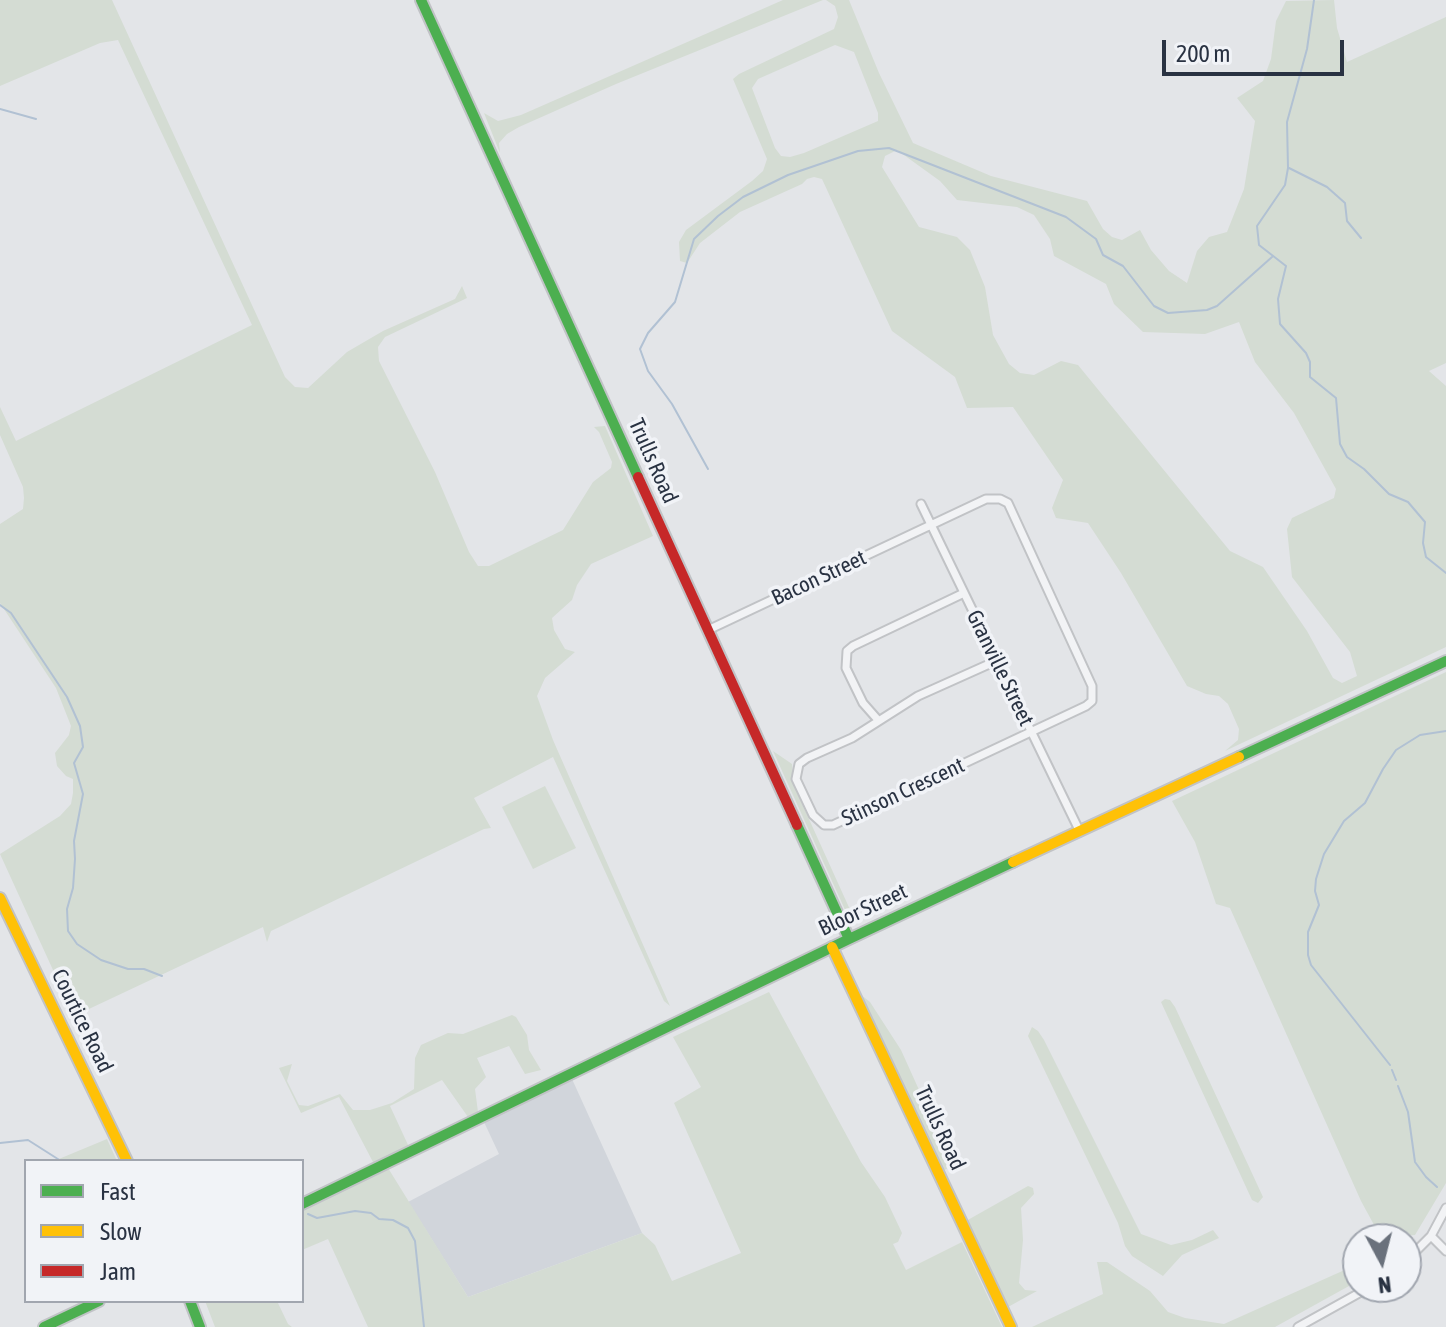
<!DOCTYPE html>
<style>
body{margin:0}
#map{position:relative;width:1446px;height:1327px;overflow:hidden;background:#e3e5e8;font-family:"Asap Condensed",sans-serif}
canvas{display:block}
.legend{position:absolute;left:24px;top:1159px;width:280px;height:144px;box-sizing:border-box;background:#f1f3f7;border:2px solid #a1a6af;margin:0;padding:10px 14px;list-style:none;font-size:24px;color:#293242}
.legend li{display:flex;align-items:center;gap:16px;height:40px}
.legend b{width:40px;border:2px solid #a1a6af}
.north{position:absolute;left:1342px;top:1223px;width:80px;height:80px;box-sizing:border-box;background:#f1f3f7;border:2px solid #a1a6af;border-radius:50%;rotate:173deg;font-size:22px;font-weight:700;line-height:32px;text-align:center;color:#293242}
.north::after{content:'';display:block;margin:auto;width:28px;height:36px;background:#6a717c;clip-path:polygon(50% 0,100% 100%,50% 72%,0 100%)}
.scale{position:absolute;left:1162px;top:40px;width:182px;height:36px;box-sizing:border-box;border:4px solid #293242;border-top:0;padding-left:10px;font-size:24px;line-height:28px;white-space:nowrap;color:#293242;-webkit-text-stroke:6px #f1f3f7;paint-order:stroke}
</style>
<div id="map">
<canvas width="1446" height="1327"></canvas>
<ul class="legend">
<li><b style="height:10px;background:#4caf50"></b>Fast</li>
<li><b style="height:10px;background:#ffc107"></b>Slow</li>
<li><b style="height:10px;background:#c62828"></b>Jam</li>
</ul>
<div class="north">N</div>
<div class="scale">200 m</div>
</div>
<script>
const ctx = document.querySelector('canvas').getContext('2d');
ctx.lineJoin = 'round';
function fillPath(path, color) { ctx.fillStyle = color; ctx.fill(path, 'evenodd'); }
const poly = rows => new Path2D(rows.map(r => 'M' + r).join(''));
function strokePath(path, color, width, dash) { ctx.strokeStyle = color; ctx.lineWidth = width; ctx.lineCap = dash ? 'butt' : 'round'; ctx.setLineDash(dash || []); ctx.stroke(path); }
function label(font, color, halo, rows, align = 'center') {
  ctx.font = font + ' "Asap Condensed",sans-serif'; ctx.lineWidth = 7; ctx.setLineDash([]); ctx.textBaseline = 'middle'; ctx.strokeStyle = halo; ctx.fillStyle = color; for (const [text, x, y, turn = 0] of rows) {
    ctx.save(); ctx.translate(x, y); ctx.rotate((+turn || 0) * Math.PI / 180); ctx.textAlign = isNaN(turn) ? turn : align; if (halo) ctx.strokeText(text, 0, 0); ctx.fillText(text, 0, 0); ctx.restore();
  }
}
fillPath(poly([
 [572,1079,642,1233,468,1297,408,1202,499,1154,484,1122]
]), '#d1d5db');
fillPath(poly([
 [0,0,112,0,285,377,295,387,308,388,347,352,383,331,455,299,462,286,467,298,385,337,378,347,379,361,435,472,469,552,478,566,489,566,563,530,593,482,611,468,612,462,599,432,594,427,605,426,653,536,591,564,577,585,572,600,552,618,554,630,565,649,575,652,545,678,537,696,553,740,670,1006,664,1001,553,757,474,798,491,828,484,829,271,931,267,942,263,927,74,1016,0,854,60,816,71,804,73,793,73,779,66,776,57,766,55,753,69,735,71,726,56,688,0,603,0,524,23,509,24,498,23,487,0,435,0,407,16,441,252,325,118,40,100,43,0,86],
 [783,0,823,0,616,84,519,127,507,134,499,143,500,153,484,113,498,121,521,115],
 [826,0,849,0,879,73,913,143,991,176,1087,201,1103,229,1112,237,1122,240,1140,230,1151,250,1169,271,1187,283,1197,251,1209,237,1227,232,1244,189,1255,121,1237,98,1263,81,1271,59,1276,21,1286,1,1334,0,1337,28,1347,62,1446,17,1446,363,1429,371,1446,386,1446,647,1225,751,1238,740,1239,729,1228,704,1219,696,1206,694,1187,686,1121,573,1088,523,1056,518,1052,508,1063,480,1013,407,967,408,955,377,892,331,822,179,814,177,807,179,802,184,740,212,700,243,687,263,680,261,679,242,686,230,752,181,763,171,767,159,733,79,739,74,834,29,838,17,835,6],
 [835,45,854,52,878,113,878,121,804,153,790,157,781,156,775,148,752,88,758,79],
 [897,150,940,181,957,200,1017,207,1034,215,1050,239,1054,256,1106,284,1114,304,1143,332,1205,334,1239,322,1255,362,1294,413,1336,489,1334,498,1292,518,1287,529,1292,577,1350,652,1357,676,1342,683,1333,678,1307,631,1263,567,1230,551,1078,365,1061,361,1034,375,1020,373,1009,364,993,335,985,287,970,250,957,237,919,227,882,167,885,156],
 [1446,672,1446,1183,1415,1235,1403,1236,1391,1232,1393,1239,1378,1239,1379,1234,1361,1201,1230,908,1216,904,1195,842,1172,801],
 [773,751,792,764,794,786,852,914,855,916,851,923],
 [545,786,576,848,533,869,502,807],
 [769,992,861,1162,885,1197,902,1233,898,1242,893,1244,906,1270,962,1242,1002,1327,368,1327,328,1239,302,1250,302,1210,388,1168,468,1297,642,1233,655,1245,672,1281,741,1253,674,1103,701,1087,673,1037],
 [860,994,870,1002,901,1050,948,1154,962,1162,944,1170],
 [1165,999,1170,1000,1175,1007,1263,1197,1258,1203,1252,1200,1161,1002],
 [512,1015,516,1017,527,1035,529,1050,541,1070,525,1074,509,1046,477,1058,486,1077,475,1089,478,1112,468,1117,442,1080,390,1106,409,1147,374,1164,339,1097,301,1113,279,1068,292,1064,287,1081,299,1105,308,1106,340,1094,353,1110,370,1110,392,1103,414,1089,415,1058,421,1045,448,1033,463,1034],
 [1032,1027,1038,1031,1044,1040,1141,1234,1171,1245,1192,1240,1213,1230,1219,1238,1182,1255,1163,1276,1132,1256,1125,1246,1118,1223,1028,1036],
 [107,1139,117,1161,54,1161],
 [1028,1186,1033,1188,1034,1194,1021,1208,1023,1240,1019,1283,1025,1290,1037,1291,1008,1307,966,1221],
 [1097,1262,1107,1262,1150,1291,1168,1312,1185,1318,1224,1324,1358,1264,1358,1281,1275,1327,1032,1327,1103,1294],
 [205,1301,277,1301,288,1324,292,1327,215,1327]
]), '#d4dcd3');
strokePath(poly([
 [1314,0,1307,49,1287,122,1288,168,1285,185,1257,226,1259,245,1286,266,1278,299,1280,324,1306,353,1310,362,1310,377,1336,398,1340,444,1347,457,1364,469,1389,494,1408,502,1425,522,1423,543,1426,557,1446,573],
 [0,109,36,119],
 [1289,168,1327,187,1345,203,1347,221,1361,238],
 [708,469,672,404,648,371,640,349,648,333,675,302,694,239,718,216,743,197,788,175,858,151,889,148,1066,217,1096,239,1103,255,1123,266,1154,306,1168,313,1207,310,1217,306,1272,257],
 [0,605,11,613,67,697,80,726,83,747,74,763,83,794,74,841,75,859,73,888,67,909,68,931,77,944,101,960,128,969,144,969,162,976],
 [1390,1065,1311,965,1308,955,1308,932,1319,905,1315,891,1316,879,1324,854,1344,821,1365,803,1383,769,1396,750,1420,735,1446,731],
 [1392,1070,1396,1080],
 [1398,1086,1408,1112,1415,1162,1426,1177,1437,1187],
 [0,1143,28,1140,61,1161],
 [308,1214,317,1218,355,1211,371,1213,379,1219,393,1220,408,1228,415,1241,424,1327]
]), '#b1c1d3', 2);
const street = poly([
 [921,504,1080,832],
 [708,630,986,499,1000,499,1008,503,1092,686,1092,701,1086,706,833,825,824,825,813,815,796,779,799,764,807,758,852,738,918,696,996,661],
 [878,720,863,703,846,668,847,651,853,646,964,593],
 [1431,1236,1446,1251],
 [1406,1261,1431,1236,1446,1208],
 [1298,1327,1370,1287]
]);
const fast = poly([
 [421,0,638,477],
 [1239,757,1446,661],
 [797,825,849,939],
 [302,1204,849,939,1013,862],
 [190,1301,200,1327],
 [44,1327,99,1301]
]);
const slow = poly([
 [1013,862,1239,757],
 [0,898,127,1161],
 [832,947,1011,1327]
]);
const jam = poly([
 [638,477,797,825]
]);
strokePath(street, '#c1c3c6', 11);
strokePath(fast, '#c1c3c6', 14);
strokePath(slow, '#c1c3c6', 14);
strokePath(jam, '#c1c3c6', 14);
strokePath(street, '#f2f3f5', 7);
strokePath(fast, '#4caf50', 10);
strokePath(slow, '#ffc107', 10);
strokePath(jam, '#c62828', 10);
label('22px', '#293242', '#f1f3f7', [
 ["Trulls Road",653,461,66],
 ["Bacon Street",819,578,-25],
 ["Granville Street",1000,668,64],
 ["Stinson Crescent",903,792,-25],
 ["Bloor Street",863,910,-25],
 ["Courtice Road",82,1021,64],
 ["Trulls Road",940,1128,65]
]);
</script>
